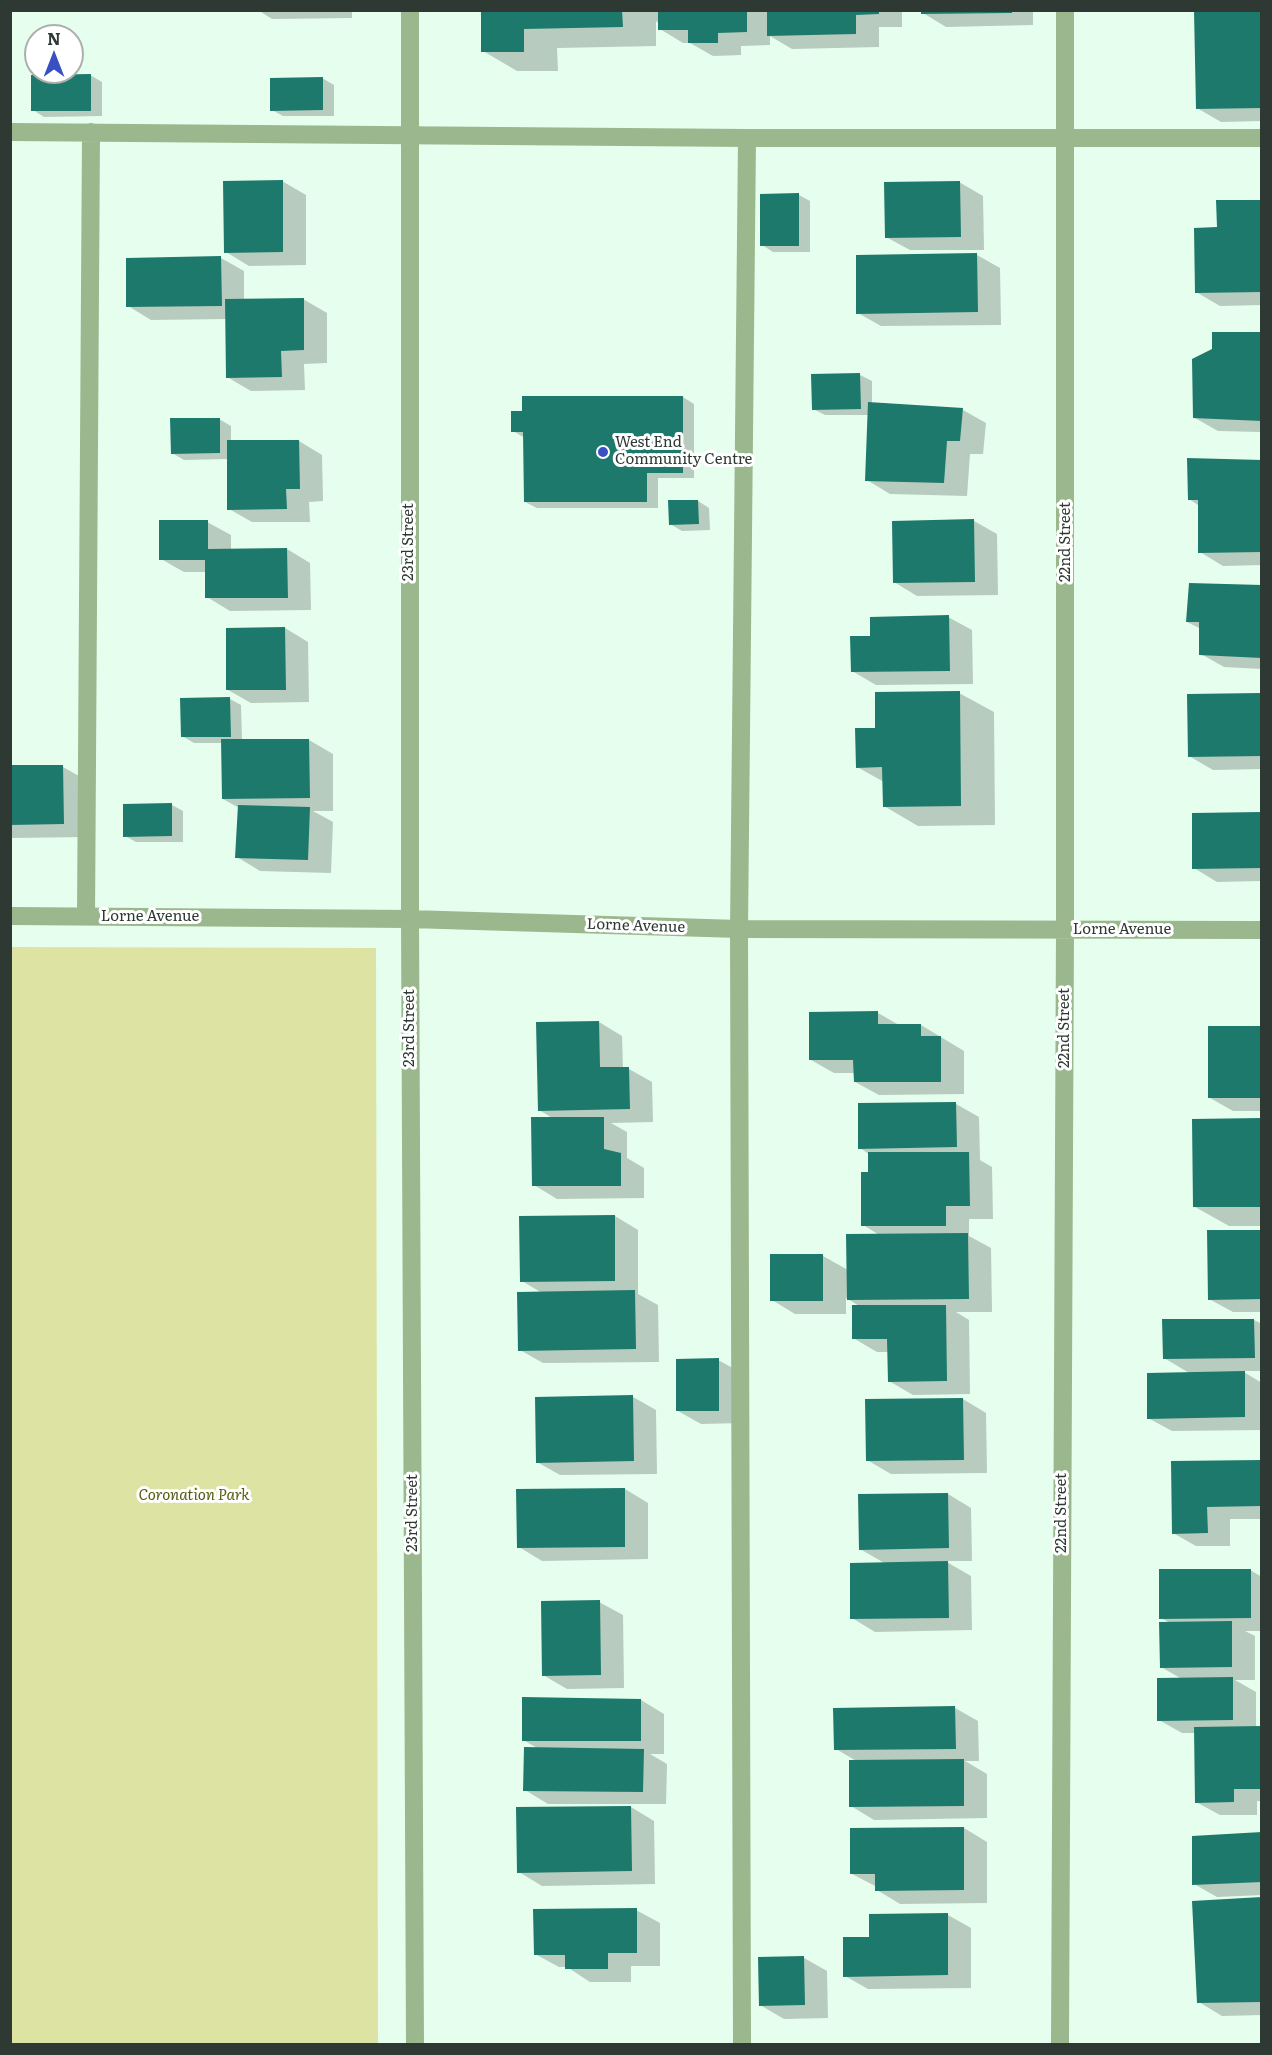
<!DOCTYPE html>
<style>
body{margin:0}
#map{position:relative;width:1272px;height:2055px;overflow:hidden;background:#e5feee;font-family:Literata,serif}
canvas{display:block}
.frame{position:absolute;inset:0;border:12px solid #2d3932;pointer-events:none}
.north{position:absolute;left:24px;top:24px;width:60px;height:60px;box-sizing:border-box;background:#fff;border:2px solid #abb0ad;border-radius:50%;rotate:0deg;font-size:16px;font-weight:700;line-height:24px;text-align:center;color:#2d3932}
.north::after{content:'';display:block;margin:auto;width:21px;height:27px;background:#3850c2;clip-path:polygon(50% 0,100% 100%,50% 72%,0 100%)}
</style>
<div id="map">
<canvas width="1272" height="2055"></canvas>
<div class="frame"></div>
<div class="north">N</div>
</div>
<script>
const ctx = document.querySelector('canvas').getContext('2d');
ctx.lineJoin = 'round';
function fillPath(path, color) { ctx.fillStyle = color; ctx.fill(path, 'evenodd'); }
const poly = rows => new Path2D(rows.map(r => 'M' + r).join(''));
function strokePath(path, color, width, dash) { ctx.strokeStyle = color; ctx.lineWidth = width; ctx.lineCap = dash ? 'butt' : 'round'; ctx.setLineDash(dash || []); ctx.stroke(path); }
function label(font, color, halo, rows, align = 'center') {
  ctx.font = font + ' Literata,serif'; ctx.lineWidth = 6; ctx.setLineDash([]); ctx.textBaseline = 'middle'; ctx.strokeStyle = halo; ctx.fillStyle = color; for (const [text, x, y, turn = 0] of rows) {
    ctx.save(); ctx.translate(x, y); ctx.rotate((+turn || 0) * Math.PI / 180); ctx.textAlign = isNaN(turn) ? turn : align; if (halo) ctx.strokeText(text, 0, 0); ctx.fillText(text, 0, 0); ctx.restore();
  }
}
fillPath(poly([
 [11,947,376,948,378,2044,11,2044]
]), '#dde4a3');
fillPath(poly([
 [26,10,89,10,89,11,29,12],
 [258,10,352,10,352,18,272,19],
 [482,10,902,10,902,27,879,27,879,47,792,49,770,36,770,45,741,46,741,55,713,56,690,43,683,43,660,29,660,24,656,21,656,46,557,48,558,71,517,71,483,51],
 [923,10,1033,10,1033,25,946,27,923,13],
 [1262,11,1262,121,1221,122,1197,108],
 [90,75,102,82,102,116,44,117,33,110],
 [322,78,334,85,334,116,283,116,272,110],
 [282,181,306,195,306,265,249,266,226,252],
 [959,182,983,196,984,250,910,250,886,237],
 [799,195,810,201,810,252,773,252,762,245],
 [1262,201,1262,305,1220,306,1196,292,1219,228],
 [977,255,1000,268,1001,325,881,326,858,313],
 [221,258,244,271,244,300,303,299,327,313,327,363,304,364,305,390,251,391,227,377,227,319,151,320,128,306],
 [1262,333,1262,432,1218,431,1195,418],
 [860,375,872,381,872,404,963,410,986,423,983,454,970,454,967,496,890,494,867,480,869,415,825,415,813,409],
 [683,397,694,404,694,478,658,478,658,508,537,508,525,502,525,438,513,431],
 [219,419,231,426,231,442,299,441,322,455,323,501,309,502,310,522,252,522,229,509,228,459,184,460,172,453],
 [1262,461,1262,565,1223,566,1200,552,1198,505,1189,499],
 [698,501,709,508,710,530,682,531,670,524],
 [974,521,997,534,998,595,917,596,894,582],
 [207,522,231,535,231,550,287,549,310,563,311,610,230,611,207,597,207,572,184,572,161,559],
 [1262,587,1262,669,1224,667,1201,654,1201,629,1187,622],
 [948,617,972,630,973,684,876,685,852,671,872,638],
 [285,628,308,642,309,702,251,703,228,690],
 [959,693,994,712,995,825,918,826,884,806,884,782,857,767,877,729],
 [1262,695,1262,769,1213,770,1189,756],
 [230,699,241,705,242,741,309,740,333,754,333,811,313,811,333,822,331,873,260,871,237,857,239,808,223,799,222,743,194,743,182,736],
 [10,767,63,767,86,780,87,837,10,838],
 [172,805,183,811,183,842,136,842,125,836],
 [1262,813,1262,881,1217,882,1194,868],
 [878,1013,899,1025,921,1025,964,1051,964,1094,879,1095,855,1082,855,1073,834,1073,811,1060],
 [599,1022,622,1036,623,1069,629,1069,652,1082,653,1122,611,1123,627,1132,627,1158,644,1168,644,1198,557,1199,534,1185,554,1119,539,1110],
 [1262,1027,1262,1111,1233,1111,1210,1098],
 [956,1104,979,1117,980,1160,992,1167,993,1219,969,1219,969,1236,991,1248,992,1312,956,1312,969,1320,970,1394,913,1395,889,1381,889,1352,877,1352,853,1338,861,1307,846,1298,846,1314,795,1314,772,1300,823,1256,848,1270,881,1236,863,1225,869,1173,869,1154,860,1148],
 [1262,1119,1262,1226,1229,1226,1195,1207],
 [615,1216,638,1230,638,1294,658,1305,659,1362,543,1363,520,1350,542,1293,522,1281],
 [1262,1231,1262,1312,1233,1312,1209,1299],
 [1254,1320,1262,1324,1262,1371,1242,1371,1262,1383,1262,1430,1172,1431,1148,1418,1191,1374,1164,1358],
 [718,1360,742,1373,742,1423,701,1424,678,1411],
 [633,1397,656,1410,657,1474,560,1475,537,1462,537,1398],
 [963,1399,986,1413,987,1473,891,1474,867,1460],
 [1262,1461,1262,1519,1230,1519,1230,1546,1196,1546,1173,1533],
 [625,1489,648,1503,648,1559,542,1561,519,1547],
 [948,1494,971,1508,972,1561,945,1561,971,1576,972,1630,875,1632,852,1618,886,1564,860,1549],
 [1250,1570,1262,1577,1262,1631,1245,1631,1255,1636,1255,1680,1235,1680,1256,1692,1256,1728,1262,1728,1262,1801,1257,1801,1257,1815,1220,1815,1196,1802,1195,1733,1182,1733,1159,1720,1182,1679,1161,1667,1170,1623,1161,1618],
 [599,1602,623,1615,624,1688,567,1689,543,1675],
 [641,1700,664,1714,664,1754,650,1754,667,1764,666,1804,548,1804,525,1790,539,1749,523,1740],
 [955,1708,978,1721,979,1761,965,1761,987,1774,987,1818,874,1820,851,1806,858,1762,836,1749,835,1709],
 [631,1807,654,1821,655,1884,542,1886,519,1872],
 [964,1828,987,1842,987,1903,900,1904,877,1890,877,1887,852,1874],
 [1262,1834,1262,1895,1217,1897,1194,1884],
 [1262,1899,1262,2015,1222,2016,1199,2002],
 [636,1910,660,1923,660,1966,631,1966,631,1982,590,1982,567,1967,559,1967,535,1954],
 [948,1915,971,1928,971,1988,868,1989,845,1976,870,1939],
 [804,1958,827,1971,828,2018,784,2019,760,2005]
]), '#0003');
fillPath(poly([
 [481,10,622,10,623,27,524,29,524,52,481,52],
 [658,10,747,10,747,32,718,33,718,43,688,43,688,30,658,30],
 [767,10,879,10,879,14,856,15,856,34,767,36],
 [921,10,1012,10,1012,13,921,14],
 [1194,10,1262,10,1262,108,1196,109],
 [91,74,91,111,31,111,31,75],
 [323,77,323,110,270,111,270,78],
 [283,180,283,252,224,253,223,181],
 [960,181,961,237,885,238,884,182],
 [799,193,799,246,760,246,760,194],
 [1216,200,1262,200,1262,292,1195,293,1194,228,1217,227],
 [977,253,978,312,856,314,856,255],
 [221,256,222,306,126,307,126,258],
 [304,298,304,350,281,351,282,377,226,378,225,299],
 [1212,332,1262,332,1262,421,1193,418,1192,359,1212,349],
 [860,373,861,409,812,410,811,374],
 [522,396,683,396,683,473,647,473,647,502,524,502,523,432,511,432,511,411,522,411],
 [868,402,963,408,960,441,947,441,944,483,865,481],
 [170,418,220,418,220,453,171,454],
 [227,440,299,440,300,489,286,489,287,509,227,510],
 [1187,458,1262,460,1262,552,1198,553,1198,500,1188,500],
 [668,500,698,500,699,524,669,525],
 [974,519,975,582,893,583,892,521],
 [159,520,208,520,208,549,287,548,288,598,205,598,205,560,159,560],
 [1189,583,1262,585,1262,658,1199,655,1199,622,1186,622],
 [949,615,950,671,851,672,850,636,870,636,870,617],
 [285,627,286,690,226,690,226,628],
 [960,691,961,806,883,807,882,767,856,768,855,728,875,728,875,692],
 [1262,693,1262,756,1188,757,1187,694],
 [230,697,231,737,181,737,180,698],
 [221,739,309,739,310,798,222,799],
 [10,765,63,765,64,824,10,825],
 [172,803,172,836,123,837,123,804],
 [238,805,310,807,308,860,235,858],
 [1262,812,1262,868,1192,869,1192,813],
 [878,1011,878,1024,921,1024,921,1036,941,1036,941,1082,854,1082,853,1060,809,1060,809,1012],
 [599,1021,600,1067,629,1067,630,1109,538,1111,536,1022],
 [1208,1026,1262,1026,1262,1098,1208,1098],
 [956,1102,957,1147,858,1149,858,1103],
 [531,1117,604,1117,604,1149,621,1153,621,1186,532,1186],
 [1262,1118,1262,1207,1193,1207,1192,1119],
 [868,1152,969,1152,970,1206,946,1206,946,1226,861,1226,861,1172,868,1172],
 [615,1215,615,1281,520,1282,519,1216],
 [1207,1230,1262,1230,1262,1299,1208,1300],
 [968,1233,969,1299,847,1300,846,1234],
 [770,1254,823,1254,823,1301,770,1301],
 [635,1290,636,1349,518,1351,517,1292],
 [852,1305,946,1305,947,1381,888,1382,887,1339,852,1339],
 [1162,1319,1254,1319,1255,1358,1163,1359],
 [719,1358,719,1411,676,1411,676,1359],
 [1245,1371,1245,1417,1147,1419,1147,1373],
 [633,1395,634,1461,536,1463,535,1397],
 [963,1398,964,1460,866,1461,865,1399],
 [1262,1460,1262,1506,1207,1507,1208,1533,1172,1534,1171,1461],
 [625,1488,625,1547,517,1548,516,1489],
 [948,1493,949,1548,859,1550,858,1494],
 [948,1561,949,1618,850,1619,850,1563],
 [1159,1569,1251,1569,1251,1618,1159,1619],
 [600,1600,601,1675,542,1676,541,1601],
 [1232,1621,1232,1667,1160,1668,1159,1622],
 [1233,1677,1233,1720,1157,1721,1157,1678],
 [522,1697,641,1699,641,1741,522,1741],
 [955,1706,956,1749,834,1750,833,1708],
 [1262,1726,1262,1789,1234,1789,1234,1802,1195,1803,1194,1727],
 [524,1747,644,1749,643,1792,523,1791],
 [964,1759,964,1806,849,1807,849,1760],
 [631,1806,632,1871,517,1873,516,1807],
 [964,1827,964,1890,875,1891,875,1874,850,1874,850,1828],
 [1262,1832,1262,1882,1192,1885,1192,1836],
 [1262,1897,1262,2002,1197,2003,1192,1901],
 [637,1908,637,1953,608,1953,608,1969,565,1969,565,1955,534,1955,533,1909],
 [948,1913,948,1975,843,1977,843,1937,869,1937,869,1914],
 [804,1956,805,2005,759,2006,758,1957]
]), '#1d796b');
strokePath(poly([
 [10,132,747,138],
 [86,916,91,132],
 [742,2044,739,929,747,138,1262,138]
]), '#9bb78d', 18);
strokePath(poly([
 [410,10,410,919,415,2044],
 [10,916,410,919,739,929,1262,930],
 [1060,2044,1065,930,1065,10]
]), '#9bb78d', 18);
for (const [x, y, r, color] of [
 [603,452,6,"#3850c2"]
]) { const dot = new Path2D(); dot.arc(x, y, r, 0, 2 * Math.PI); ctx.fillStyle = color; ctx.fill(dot); strokePath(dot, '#fff', 2); }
label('15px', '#2d3932', '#fff', [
 ["West End",615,443],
 ["Community Centre",615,460]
], 'left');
label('15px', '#2d3932', '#fff', [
 ["23rd Street",409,542,-90],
 ["22nd Street",1066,542,-90],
 ["Lorne Avenue",150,917],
 ["Lorne Avenue",636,926,2],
 ["Lorne Avenue",1122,930],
 ["23rd Street",410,1028,-90],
 ["22nd Street",1065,1028,-90],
 ["23rd Street",413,1513,-90],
 ["22nd Street",1062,1513,-90]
]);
label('italic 15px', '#585c12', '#fff', [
 ["Coronation Park",194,1496]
]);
</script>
